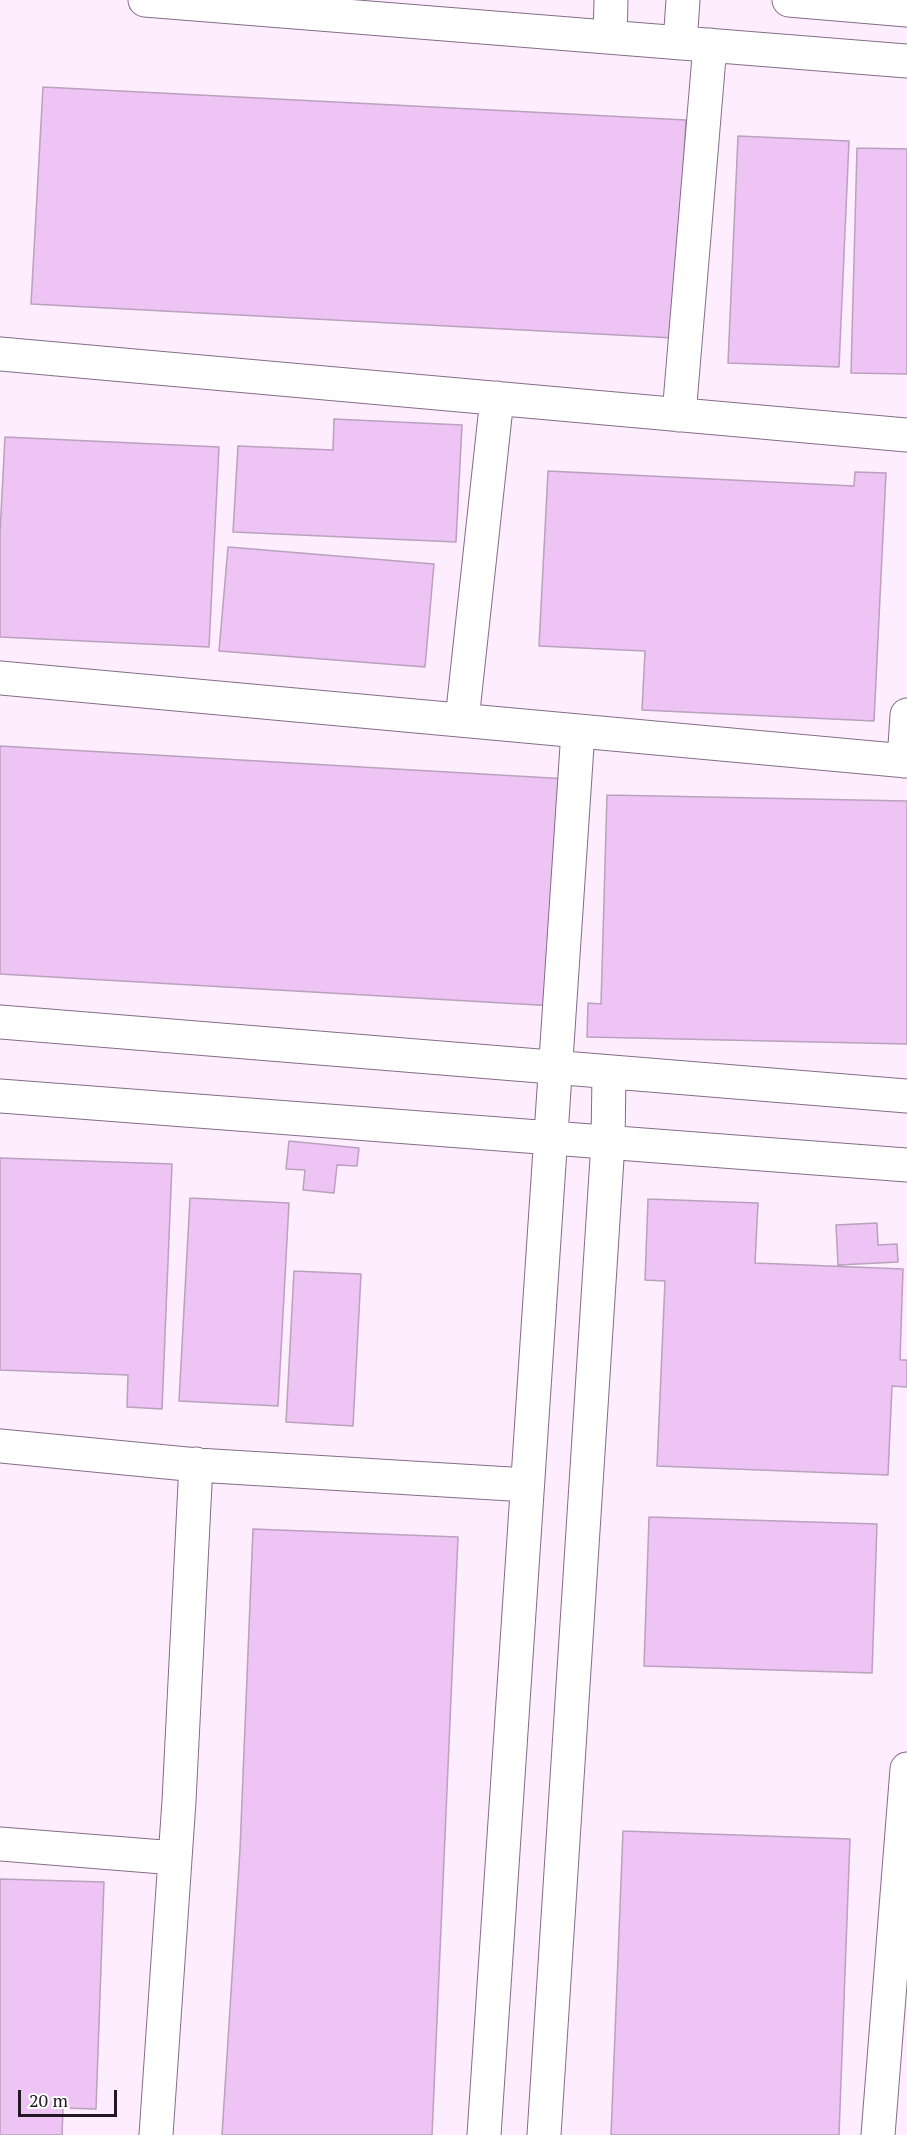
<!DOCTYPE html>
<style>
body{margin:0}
#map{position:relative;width:907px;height:2135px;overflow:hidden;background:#fdedff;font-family:"PT Serif",serif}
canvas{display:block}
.scale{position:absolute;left:18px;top:2090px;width:99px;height:27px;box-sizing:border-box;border:3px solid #211823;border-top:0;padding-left:8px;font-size:18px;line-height:21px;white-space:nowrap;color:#211823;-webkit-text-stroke:4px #fff;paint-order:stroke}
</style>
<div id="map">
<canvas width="907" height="2135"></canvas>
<div class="scale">20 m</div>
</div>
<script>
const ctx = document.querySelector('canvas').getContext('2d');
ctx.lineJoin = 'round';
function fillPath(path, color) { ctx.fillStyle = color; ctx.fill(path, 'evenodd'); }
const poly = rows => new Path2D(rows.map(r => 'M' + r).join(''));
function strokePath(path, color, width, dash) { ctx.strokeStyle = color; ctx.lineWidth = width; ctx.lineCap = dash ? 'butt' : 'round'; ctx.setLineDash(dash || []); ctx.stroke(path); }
const building = poly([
 [43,87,686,120,674,338,31,304,43,87],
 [738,136,849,141,839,367,728,363,738,136],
 [857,148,907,149,907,374,851,373,857,148],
 [334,419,462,425,456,542,233,532,238,446,333,450,334,419],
 [5,437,219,447,209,647,0,637,0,533,5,437],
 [548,471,854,486,855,472,886,473,874,721,642,710,645,651,539,646,548,471],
 [228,547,434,564,425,667,219,651,228,547],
 [0,746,568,779,555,1006,0,974,0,746],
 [607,795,907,801,907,1044,587,1037,588,1003,601,1004,607,795],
 [289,1141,359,1148,357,1166,337,1165,334,1193,303,1190,305,1170,286,1169,289,1141],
 [0,1158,172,1164,162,1409,127,1407,128,1375,0,1370,0,1158],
 [190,1198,289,1203,278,1406,179,1401,190,1198],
 [648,1199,758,1203,755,1263,903,1269,900,1360,907,1360,907,1387,892,1386,888,1475,657,1466,665,1281,645,1280,648,1199],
 [877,1223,878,1245,897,1244,898,1262,838,1265,836,1225,877,1223],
 [294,1271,361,1274,353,1426,286,1422,294,1271],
 [649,1517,877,1524,872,1673,644,1666,649,1517],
 [253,1529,458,1537,432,2135,222,2135,240,1850,253,1529],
 [623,1831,850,1839,839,2135,611,2135,623,1831],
 [0,1879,104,1882,96,2109,63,2108,62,2135,0,2135,0,1879]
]);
fillPath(building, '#edc4f3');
strokePath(building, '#baa1bd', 1.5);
const minor = poly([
 [145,0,907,61],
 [789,0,907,10],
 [610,37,611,0],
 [680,43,683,0],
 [0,354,907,435],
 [679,415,710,45],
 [0,678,907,761],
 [462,720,497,398],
 [904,761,907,715],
 [0,1022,907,1096],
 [0,1096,907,1165],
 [0,1446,197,1465,527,1485],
 [0,1844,175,1858],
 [156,2135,179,1801,196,1464],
 [484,2135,578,731],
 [544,2135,608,1143,609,1073],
 [878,2135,907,1769]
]);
strokePath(minor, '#846d88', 35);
strokePath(minor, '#fff', 33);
</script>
